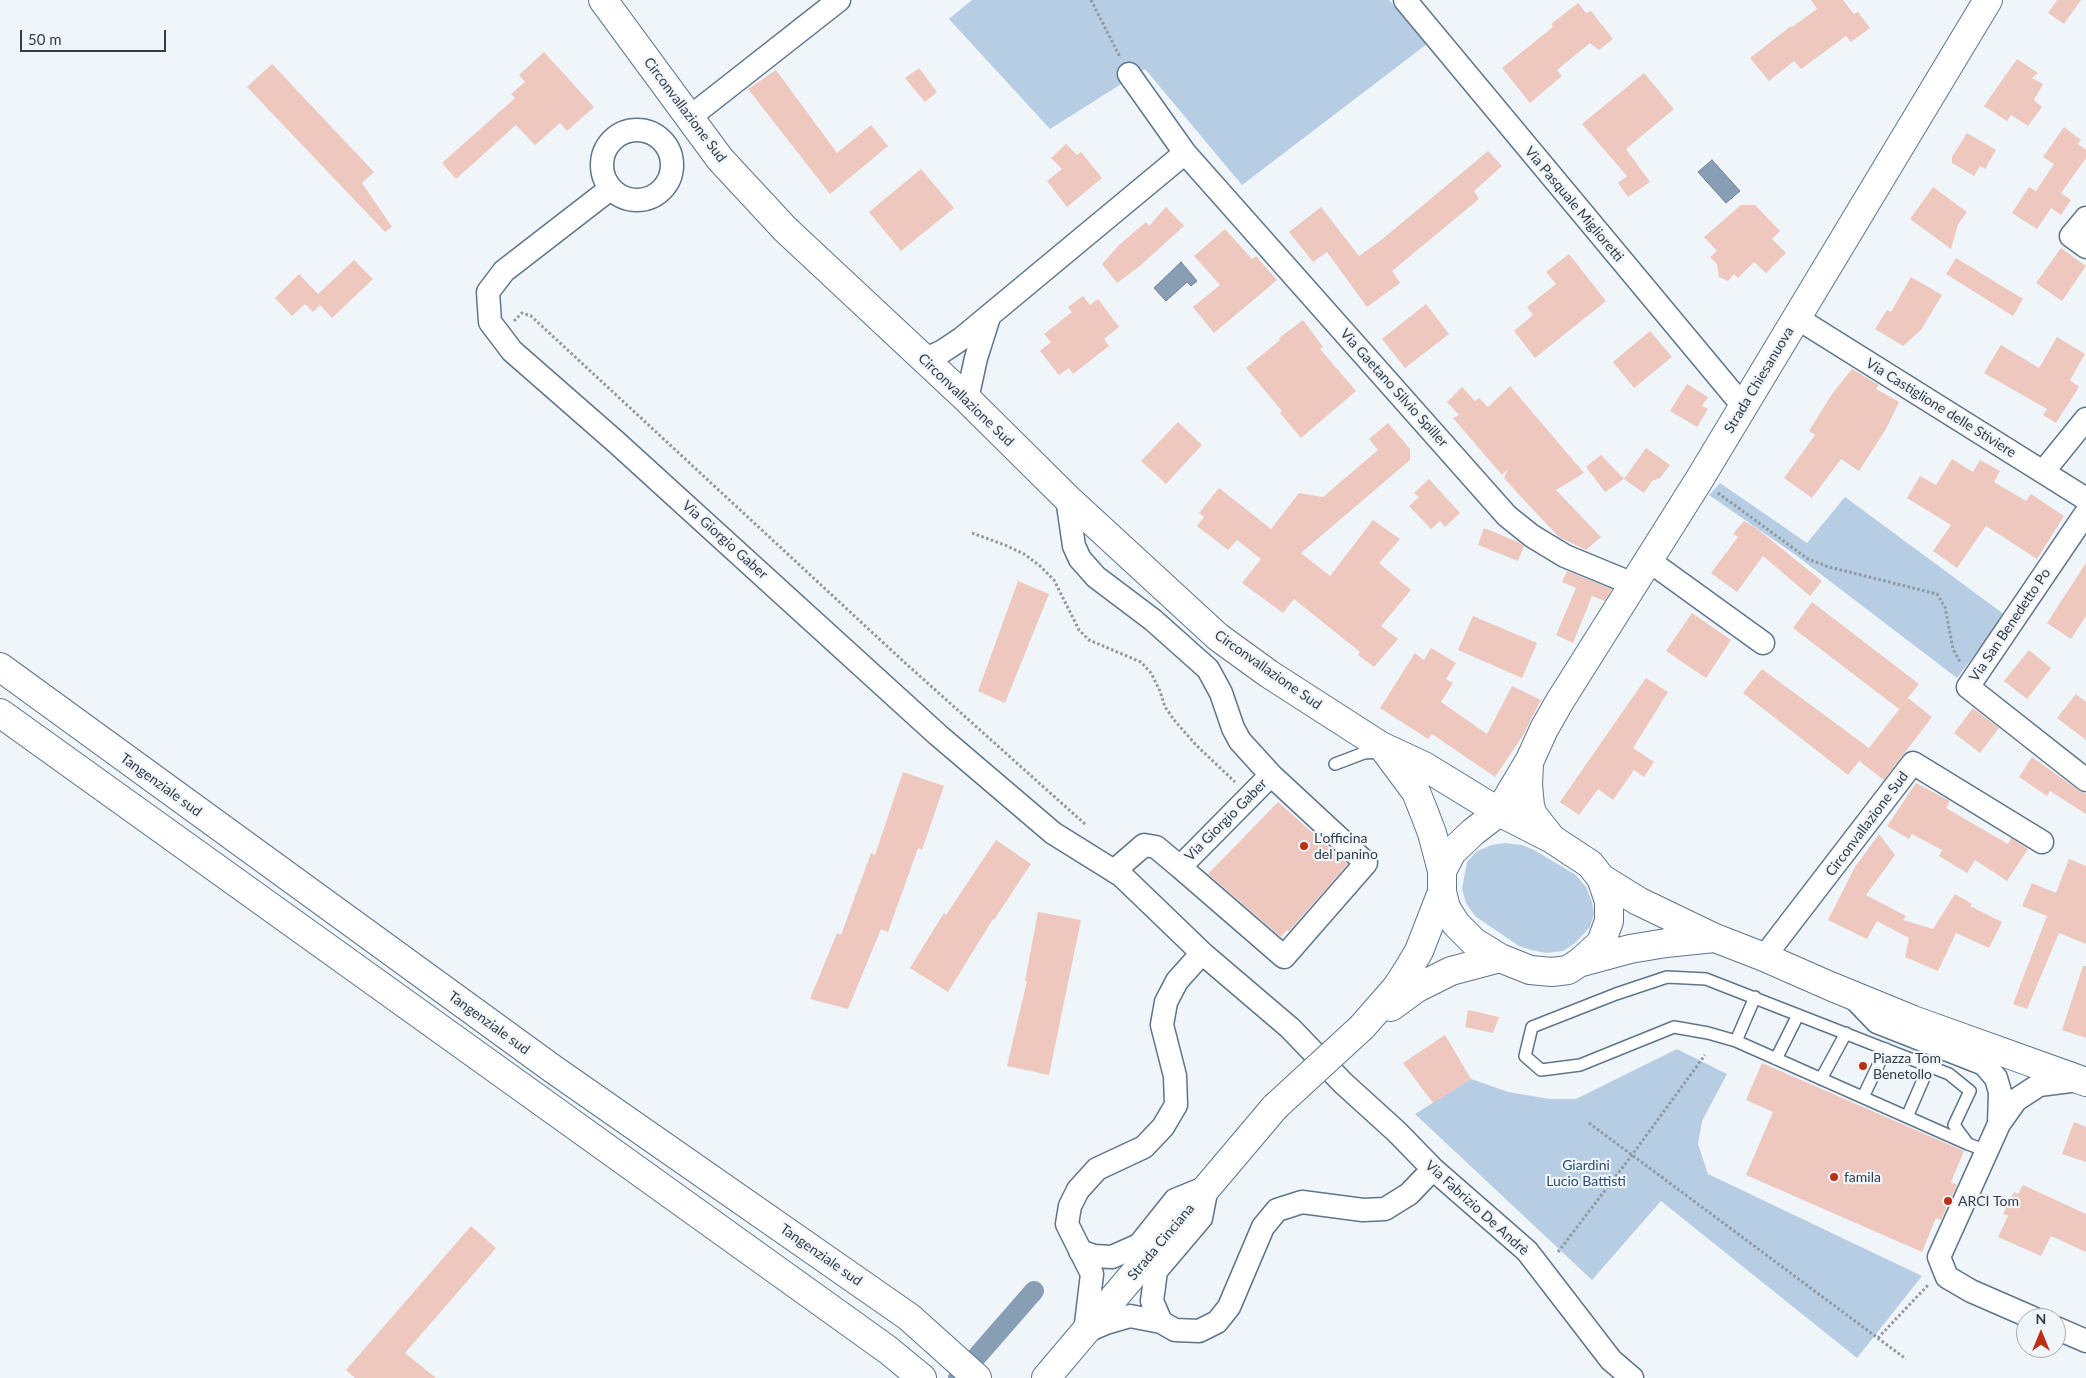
<!DOCTYPE html>
<meta charset="utf-8">
<style>
body{margin:0}
#map{position:relative;width:2086px;height:1378px;overflow:hidden;background:#f0f5fa;font-family:Lato,sans-serif}
canvas{display:block}
.north{position:absolute;left:2016px;top:1308px;width:50px;height:50px;box-sizing:border-box;background:#f0f5fa;border:1px solid #a4abb3;border-radius:50%;rotate:0deg;font-size:14px;font-weight:700;line-height:20px;text-align:center;color:#333d48}
.north::after{content:'';display:block;margin:auto;width:18px;height:22px;background:#bb3011;clip-path:polygon(50% 0,100% 100%,50% 72%,0 100%)}
.scale{position:absolute;left:20px;top:30px;width:146px;height:22px;box-sizing:border-box;border:2px solid #333d48;border-top:0;padding-left:6px;font-size:15px;line-height:18px;white-space:nowrap;color:#333d48;-webkit-text-stroke:4px #f0f5fa;paint-order:stroke}
</style>
<div id="map">
<canvas width="2086" height="1378"></canvas>
<div class="north">N</div>
<div class="scale">50 m</div>
</div>
<script>
const ctx = document.querySelector('canvas').getContext('2d');
ctx.lineJoin = 'round';
function fillPath(path, color) { ctx.fillStyle = color; ctx.fill(path, 'evenodd'); }
const poly = rows => new Path2D(rows.map(r => 'M' + r).join(''));
function strokePath(path, color, width, dash) { ctx.strokeStyle = color; ctx.lineWidth = width; ctx.lineCap = dash ? 'butt' : 'round'; ctx.setLineDash(dash || []); ctx.stroke(path); }
function label(font, color, halo, rows, align = 'center') {
  ctx.font = font + ' Lato,sans-serif'; ctx.lineWidth = 4.5; ctx.setLineDash([]); ctx.textBaseline = 'middle'; ctx.strokeStyle = halo; ctx.fillStyle = color; for (const [text, x, y, turn = 0] of rows) {
    ctx.save(); ctx.translate(x, y); ctx.rotate((+turn || 0) * Math.PI / 180); ctx.textAlign = isNaN(turn) ? turn : align; if (halo) ctx.strokeText(text, 0, 0); ctx.fillText(text, 0, 0); ctx.restore();
  }
}
fillPath(poly([
 [972,0,1389,0,1427,44,1242,185,1145,69,1050,129,949,19],
 [1720,483,1807,543,1845,497,2005,615,1957,678,1797,556,1709,495],
 [1505,843,1522,845,1534,850,1576,875,1586,887,1592,902,1594,914,1590,927,1574,944,1563,951,1546,953,1531,950,1519,946,1475,916,1466,903,1462,889,1467,862,1477,851,1492,845],
 [1677,1049,1727,1074,1702,1121,1698,1144,1708,1174,1922,1276,1857,1358,1661,1201,1592,1280,1415,1114,1471,1079,1508,1092,1550,1099,1576,1099]
]), '#b7cde3');
const water = poly([
 [1712,160,1740,191,1726,203,1698,172,1712,160],
 [1181,262,1197,281,1191,286,1187,282,1166,301,1154,288,1181,262]
]);
fillPath(water, '#889eb4');
strokePath(water, '#6e8194', 1);
strokePath(poly([
 [958,1378,1034,1291]
]), '#889eb4', 20);
fillPath(poly([
 [1811,0,1843,0,1854,14,1858,12,1870,28,1851,42,1846,36,1801,69,1794,61,1769,81,1750,58,1791,26,1792,27,1817,9],
 [2057,0,2081,0,2064,24,2048,13],
 [1578,3,1586,13,1591,11,1613,39,1599,50,1590,43,1557,70,1562,76,1530,103,1502,68,1553,27,1551,24],
 [544,52,594,107,567,131,560,123,535,145,516,125,456,179,442,163,515,98,511,94,525,82,519,75],
 [2017,59,2038,73,2032,78,2043,84,2034,100,2042,107,2028,126,2011,115,2007,121,1984,106],
 [272,64,374,172,362,183,392,227,385,232,247,87],
 [919,68,937,92,925,102,905,78],
 [776,70,837,153,871,125,888,146,830,194,748,89],
 [1644,73,1674,109,1626,149,1650,182,1628,197,1618,183,1627,176,1582,124],
 [2064,127,2081,140,2078,144,2086,150,2086,158,2061,193,2071,200,2061,215,2051,208,2037,229,2012,213,2029,187,2036,191,2054,164,2043,157],
 [1967,133,1996,150,1985,169,1980,166,1974,176,1952,163,1952,157],
 [1066,144,1077,155,1081,152,1102,178,1067,207,1047,181,1062,169,1051,158],
 [1488,151,1502,166,1474,191,1479,199,1392,271,1400,283,1367,307,1327,252,1313,262,1289,232,1321,207,1359,256,1380,241],
 [921,169,954,208,901,251,869,212],
 [1933,187,1967,212,1958,224,1951,249,1910,219],
 [1741,205,1755,205,1780,231,1772,239,1786,253,1766,273,1754,262,1738,278,1734,274,1728,281,1719,277,1717,264,1710,257,1717,251,1704,237],
 [1166,207,1184,226,1140,266,1117,283,1102,264,1119,245,1146,222,1149,226],
 [1225,229,1252,259,1256,256,1277,280,1214,333,1193,307,1220,285,1194,256],
 [2061,248,2086,266,2062,301,2036,283],
 [1569,254,1606,301,1535,358,1514,331,1533,315,1527,307,1556,284,1546,272],
 [1956,258,2023,299,2013,316,1946,274],
 [354,260,373,279,332,318,320,305,313,312,305,304,292,316,275,298,299,274,318,294],
 [1911,277,1942,295,1921,330,1903,346,1875,329,1887,310,1891,312],
 [1083,296,1090,305,1098,299,1119,327,1104,339,1109,346,1073,374,1069,368,1059,375,1040,351,1051,342,1044,334,1072,312,1068,307],
 [1426,304,1449,334,1405,368,1382,339],
 [1303,320,1323,347,1320,349,1356,391,1301,438,1280,413,1282,411,1246,368,1280,340,1279,338],
 [1650,331,1672,357,1634,388,1613,362],
 [2057,337,2085,354,2070,380,2079,387,2056,423,2043,415,2047,409,1984,373,2001,345,2039,368],
 [1852,369,1879,385,1876,389,1899,402,1886,429,1859,471,1841,459,1812,498,1784,478,1815,435,1809,431,1832,394],
 [1687,384,1708,397,1702,406,1708,409,1697,427,1670,411],
 [1510,386,1584,473,1556,490,1601,537,1586,550,1559,537,1522,498,1504,478,1508,469,1502,475,1453,418,1459,415,1447,402,1462,387,1475,401,1479,398,1488,407],
 [1178,422,1202,445,1166,484,1141,461],
 [1388,423,1410,449,1410,460,1301,553,1330,576,1373,520,1400,539,1379,563,1411,590,1381,626,1398,639,1374,667,1358,655,1360,652,1294,599,1283,613,1242,583,1261,559,1237,540,1228,550,1197,526,1204,517,1199,513,1219,488,1271,529,1299,493,1323,497,1378,450,1369,439],
 [1646,448,1670,465,1660,478,1652,481,1644,493,1624,479],
 [1601,455,1624,479,1605,492,1586,467],
 [1952,459,1973,472,1980,460,2000,471,1994,482,2026,501,2031,494,2064,516,2037,559,1986,526,1957,568,1933,551,1951,525,1907,498,1920,476,1936,485],
 [1429,479,1460,513,1445,527,1440,521,1431,529,1409,506,1419,497,1414,493],
 [1744,521,1756,528,1822,581,1810,596,1763,556,1737,592,1711,573,1738,537,1733,534],
 [1484,528,1518,542,1524,546,1518,561,1478,545],
 [2086,563,2086,616,2071,639,2047,623],
 [1567,571,1612,589,1605,601,1592,596,1573,643,1556,635,1576,588,1562,582],
 [1018,581,1049,594,1005,703,978,691],
 [1812,602,1919,684,1899,709,1793,628],
 [1692,613,1731,640,1706,678,1666,651],
 [1473,616,1537,643,1522,678,1458,650],
 [1431,648,1456,663,1446,679,1453,683,1441,702,1487,734,1512,686,1541,700,1522,737,1495,777,1432,734,1428,739,1380,708,1415,653,1424,660],
 [2029,650,2051,668,2027,699,2004,681],
 [1762,669,1869,748,1908,698,1932,717,1884,780,1859,761,1848,775,1743,693],
 [1646,678,1668,692,1633,748,1654,762,1644,777,1634,770,1613,800,1598,789,1579,815,1560,802],
 [2076,694,2086,702,2086,740,2057,718],
 [1973,708,1999,728,1980,753,1954,733],
 [2032,757,2078,790,2086,794,2086,814,2050,791,2047,796,2019,777],
 [903,772,944,786,922,850,918,848,888,932,881,929,848,1009,810,999,837,933,841,935,871,853,875,855],
 [1916,783,1950,801,1946,808,2008,844,2011,838,2028,849,2007,881,1975,860,1967,873,1939,856,1942,850,1912,834,1909,839,1887,826],
 [1278,802,1348,864,1289,931,1287,930,1281,937,1208,874],
 [1879,834,1895,855,1866,895,1906,916,1903,920,1933,929,1955,894,1972,904,1970,906,2002,922,1989,948,1956,933,1938,971,1905,957,1909,938,1877,921,1867,939,1828,920,1855,867],
 [996,840,1031,864,994,920,993,919,948,992,910,968,944,913,946,915],
 [2069,859,2086,866,2086,944,2059,933,2027,1009,2013,1004,2047,916,2022,906,2032,883,2056,893],
 [1038,912,1081,920,1049,1075,1007,1066,1027,981,1025,981],
 [2083,966,2086,966,2086,1038,2062,1030],
 [1468,1010,1499,1017,1493,1033,1465,1027],
 [1445,1035,1471,1079,1433,1103,1403,1063],
 [1762,1063,1964,1151,1951,1182,1957,1185,1941,1220,1936,1218,1922,1252,1746,1175,1773,1112,1746,1100],
 [2074,1122,2086,1127,2086,1162,2062,1154],
 [2023,1185,2086,1214,2086,1252,2051,1236,2041,1256,1998,1237,2008,1216,2003,1214,2014,1192,2018,1194],
 [471,1226,496,1248,405,1353,436,1378,355,1378,346,1370]
]), '#eec8bf');
const lane = poly([
 [1335,764,1364,753,1381,752],
 [1736,1041,1755,997],
 [1776,1059,1798,1015],
 [1821,1079,1846,1033],
 [1863,1097,1886,1049],
 [1907,1117,1929,1066],
 [1968,1144,1954,1125,1970,1091,1949,1074,1706,979,1667,977,1616,994,1532,1027,1525,1056,1541,1070,1580,1065,1674,1027,1708,1033,1736,1041,1968,1144,1987,1151]
]);
const street = poly([
 [1405,0,1743,406],
 [1129,74,1185,153,1507,516,1532,536,1565,556,1633,584],
 [690,117,839,0],
 '602 165a35 35 0 1 1 70 0a35 35 0 1 1-70 0Z',
 [610,189,504,271,488,292,490,322,512,351,616,442,938,735,1053,833,1122,876,1202,953,1290,1028,1343,1083,1397,1132,1433,1169,1527,1251,1611,1360,1632,1378],
 [2086,218,2071,236,2086,247],
 [1797,318,2086,499],
 [924,360,943,351,961,339,1185,153],
 [967,399,976,358,989,317],
 [2043,472,2086,419],
 [1067,498,1074,546,1080,559,1096,577,1153,620,1208,669,1221,693,1233,728,1240,741,1271,775,1366,863,1284,957,1180,867],
 [2086,513,1968,687,2086,780],
 [1648,560,1763,643],
 [1114,871,1144,845,1156,847,1180,867,1271,775],
 [1764,957,1913,763,2042,842],
 [1853,997,1877,1022,1984,1064,1996,1078,2000,1092,1999,1124],
 [1080,1251,1094,1256,1112,1257,1139,1245,1175,1200,1207,1187],
 [2033,1318,1971,1291,1947,1277,1939,1257,1999,1124,2016,1100,2039,1085,2078,1080],
 [1161,1322,1152,1301,1156,1271,1201,1218,1207,1187],
 [2056,1328,2086,1341],
 [1085,1332,1092,1274,1067,1224,1070,1206,1078,1190,1097,1169,1144,1147,1163,1127,1176,1105,1175,1076,1162,1025,1166,1002,1177,981,1202,953],
 [1085,1332,1106,1323,1130,1316,1161,1322,1175,1330,1199,1331,1217,1322,1229,1307,1263,1227,1277,1210,1302,1202,1363,1210,1385,1209,1409,1194,1433,1169]
]);
const secondary = poly([
 [603,0,720,159,785,229,967,399,1067,498,1218,637,1269,674,1381,746,1424,766,1499,812,1552,839],
 [1384,749,1416,792,1424,812,1432,833,1442,871,1442,892,1446,908,1456,924,1474,942,1500,958,1530,970,1552,972,1568,970,1580,962,1601,943,1609,921,1609,901,1601,878],
 [1529,764,1528,784,1530,806,1533,815,1552,839,1590,864,1601,878,1638,901,1715,938,1764,957,1830,986,1913,1020,2086,1082],
 [1442,871,1452,852,1473,832,1499,812,1530,760,1544,729,1560,701,1699,480,1988,0],
 [1582,962,1630,949,1666,943,1714,938],
 [1391,1007,1417,988,1451,971,1500,958],
 [1362,1027,1397,987,1409,968,1419,951,1442,892],
 [1046,1378,1275,1107]
]);
const highway = poly([
 [0,667,553,1069,909,1317,977,1378],
 [0,713,888,1350,922,1378]
]);
strokePath(lane, '#5e758c', 14);
strokePath(street, '#5e758c', 25);
strokePath(secondary, '#5e758c', 30);
strokePath(highway, '#5e758c', 30);
strokePath(poly([
 [1091,0,1120,57],
 [514,321,522,313,531,316,903,661,1086,825],
 [1718,493,1808,559,1829,567,1937,594,1945,607,1953,649,1960,662],
 [972,533,1005,545,1024,554,1040,566,1054,580,1079,630,1089,640,1141,662,1151,673,1160,691,1165,707,1175,721,1196,745,1235,782],
 [1589,1123,1906,1359],
 [1558,1252,1632,1155,1705,1055],
 [1878,1338,1929,1284]
]), '#8f979f', 3, [2.5, 2.5]);
strokePath(lane, '#fff', 11);
strokePath(street, '#fff', 22);
strokePath(secondary, '#fff', 28);
strokePath(highway, '#fff', 28);
const secondaryBridge = poly([
 [1275,1107,1362,1027]
]);
strokePath(secondaryBridge, '#5e758c', 30, []);
strokePath(secondaryBridge, '#fff', 28);
for (const [x, y, r, color] of [
 [1304,846,5,"#bb3011"],
 [1863,1066,5,"#bb3011"],
 [1834,1177,5,"#bb3011"],
 [1948,1201,5,"#bb3011"]
]) { const dot = new Path2D(); dot.arc(x, y, r, 0, 2 * Math.PI); ctx.fillStyle = color; ctx.fill(dot); strokePath(dot, '#f0f5fa', 2); }
label('14px', '#333d48', '#f0f5fa', [
 ["Circonvallazione Sud",685,110,53],
 ["Via Pasquale Miglioretti",1574,204,50],
 ["Strada Chiesanuova",1759,380,-59],
 ["Via Gaetano Silvio Spiller",1394,388,48],
 ["Circonvallazione Sud",966,400,44],
 ["Via Castiglione delle Stiviere",1941,408,32],
 ["Via Giorgio Gaber",725,540,42],
 ["Via San Benedetto Po",2010,625,-56],
 ["Circonvallazione Sud",1268,670,35],
 ["Tangenziale sud",161,785,36],
 ["Via Giorgio Gaber",1226,820,-45],
 ["Circonvallazione Sud",1867,824,-53],
 ["Tangenziale sud",489,1023,36],
 ["Via Fabrizio De Andrè",1477,1208,42],
 ["Strada Cinciana",1161,1242,-50],
 ["Tangenziale sud",821,1255,35]
]);
label('14px', '#333d48', '#f0f5fa', [
 ["L'officina",1314,838],
 ["del panino",1314,854],
 ["Piazza Tom",1873,1058],
 ["Benetollo",1873,1074],
 ["famila",1844,1177],
 ["ARCI Tom",1958,1201]
], 'left');
label('14px', '#2b4e71', '#f0f5fa', [
 ["Giardini",1586,1165],
 ["Lucio Battisti",1586,1181]
]);
</script>
